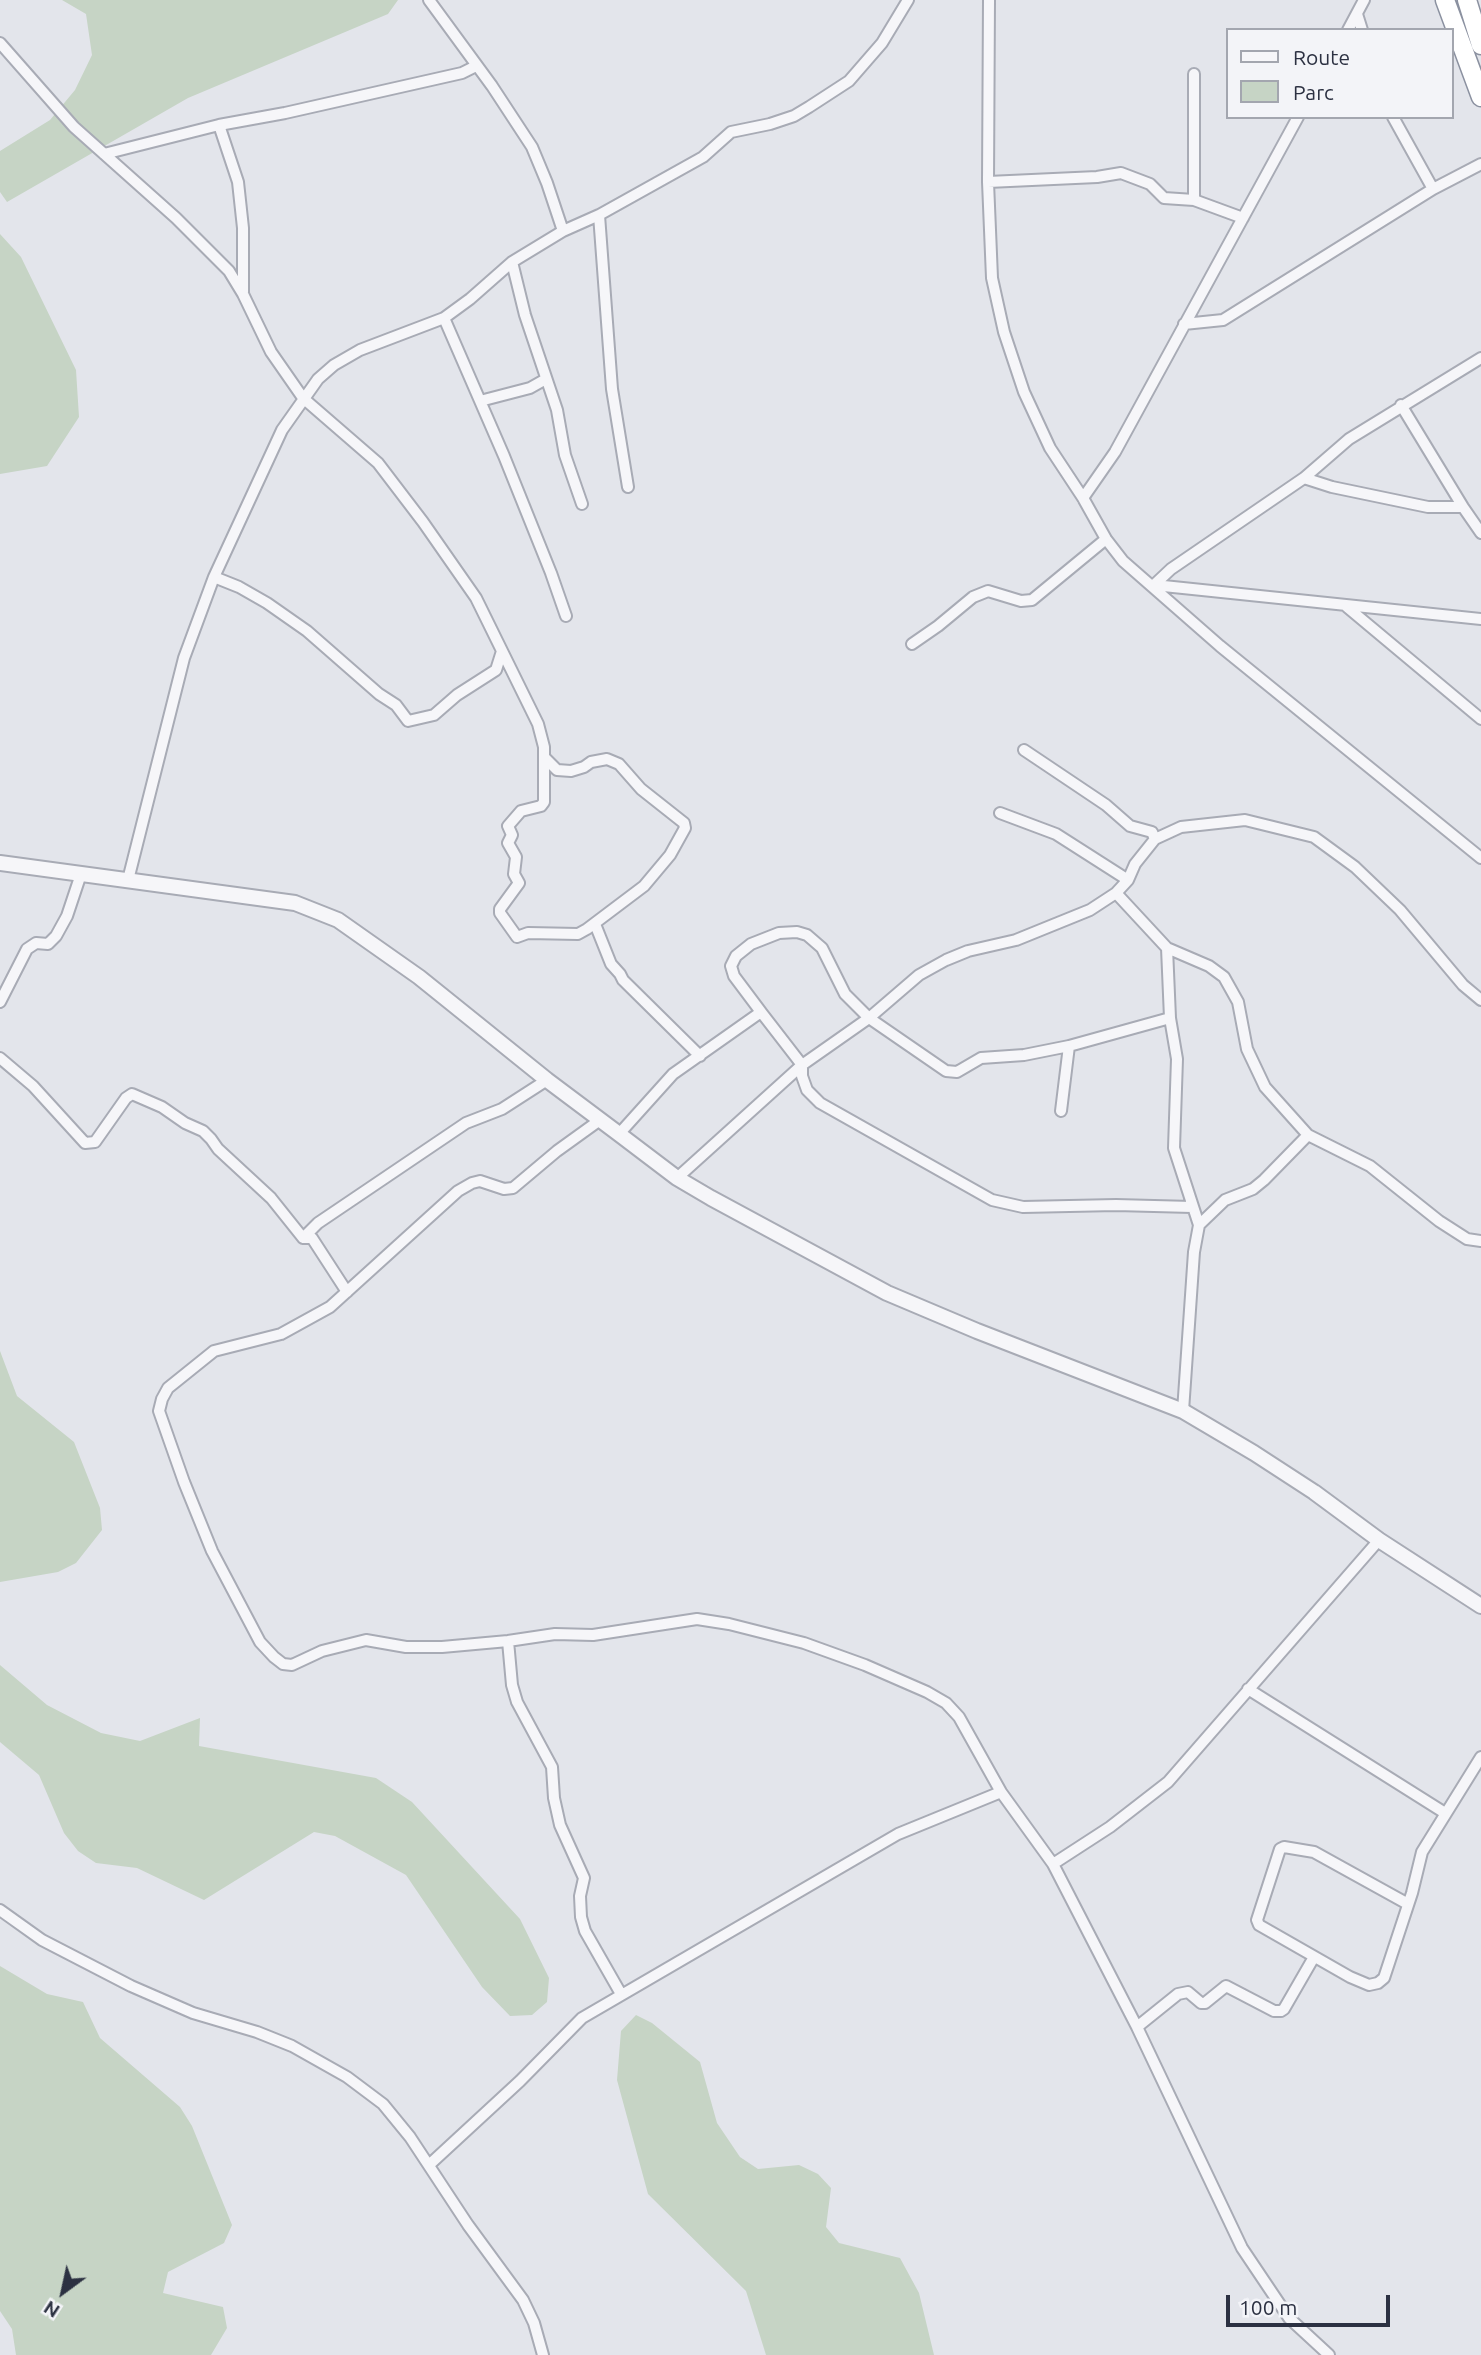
<!DOCTYPE html>
<style>
body{margin:0}
#map{position:relative;width:1481px;height:2355px;overflow:hidden;background:#e3e5eb;font-family:Ubuntu,sans-serif}
canvas{display:block}
.legend{position:absolute;left:1226px;top:28px;width:228px;height:91px;box-sizing:border-box;background:#f3f4f8;border:2px solid #a3a6af;margin:0;padding:9px 12px;list-style:none;font-size:21px;color:#2c3142}
.legend li{display:flex;align-items:center;gap:14px;height:35px}
.legend b{width:35px;border:2px solid #a3a6af}
.north{position:absolute;left:28px;top:2257px;width:70px;height:70px;-webkit-text-stroke:5px #f3f4f8;paint-order:stroke;rotate:213deg;font-size:19px;font-weight:700;line-height:28px;text-align:center;color:#2c3142}
.north::after{content:'';display:block;margin:auto;width:24px;height:32px;background:#2c3142;clip-path:polygon(50% 0,100% 100%,50% 72%,0 100%)}
.scale{position:absolute;left:1226px;top:2295px;width:164px;height:32px;box-sizing:border-box;border:4px solid #2c3142;border-top:0;padding-left:9px;font-size:21px;line-height:24px;white-space:nowrap;color:#2c3142;-webkit-text-stroke:5px #f3f4f8;paint-order:stroke}
</style>
<div id="map">
<canvas width="1481" height="2355"></canvas>
<ul class="legend">
<li><b style="height:9px;background:#f6f6f9"></b>Route</li>
<li><b style="height:19px;background:#c6d4c5"></b>Parc</li>
</ul>
<div class="north">N</div>
<div class="scale">100 m</div>
</div>
<script>
const ctx = document.querySelector('canvas').getContext('2d');
ctx.lineJoin = 'round';
function fillPath(path, color) { ctx.fillStyle = color; ctx.fill(path, 'evenodd'); }
const poly = rows => new Path2D(rows.map(r => 'M' + r).join(''));
function strokePath(path, color, width, dash) { ctx.strokeStyle = color; ctx.lineWidth = width; ctx.lineCap = dash ? 'butt' : 'round'; ctx.setLineDash(dash || []); ctx.stroke(path); }
fillPath(poly([
 [62,0,398,0,388,14,188,98,7,202,0,192,0,151,50,120,75,90,92,55,86,14],
 [0,234,21,257,76,370,79,417,47,466,0,474],
 [0,1351,17,1396,74,1442,100,1508,102,1530,76,1563,58,1572,0,1582],
 [0,1665,47,1705,101,1733,140,1741,200,1718,199,1746,376,1778,412,1802,520,1919,549,1978,547,2002,532,2015,510,2016,482,1987,406,1875,335,1836,314,1832,204,1900,137,1868,96,1863,78,1851,64,1833,39,1775,0,1742],
 [0,1966,47,1994,83,2002,100,2038,180,2107,192,2126,232,2225,224,2243,168,2272,163,2293,223,2307,227,2328,211,2355,16,2355,12,2329,0,2311],
 [636,2015,652,2023,700,2062,717,2123,740,2157,758,2169,799,2165,818,2174,831,2188,826,2227,839,2243,900,2258,919,2293,934,2355,766,2355,746,2291,648,2194,617,2080,621,2031]
]), '#c6d4c5');
const minor = poly([
 [429,0,492,86,532,147,547,183,563,231],
 [989,0,988,182,992,278,1004,332,1024,392,1050,448,1083,498,1106,539,1123,561,1220,646,1481,858],
 [1357,14,1362,30],
 [1348,30,1364,0],
 [0,43,74,127,176,218,229,271,243,294,271,352,303,398,378,463,423,522,476,598,538,724,544,747,544,802,541,806,521,811,508,826,512,835,508,843,516,857,514,874,519,883,500,909,500,913,517,937,528,933,578,934,587,929,644,886,670,855,685,828,684,823,641,789,619,764,607,759,591,762,584,767,571,771,557,770,545,758],
 [1393,117,1433,189],
 [219,125,238,182,243,228,243,292],
 [104,154,219,125,285,113,462,73,476,66],
 [988,182,1097,177,1121,173,1150,184,1164,198,1194,200,1243,218],
 [1194,200,1194,74],
 [599,215,612,389,628,487],
 [512,262,525,315,557,410,565,455,582,504],
 [444,318,504,456,551,573,566,616],
 [1184,324,1223,320,1433,189,1481,164],
 [480,401,530,388,546,379],
 [1401,405,1463,507,1481,533],
 [1304,478,1332,487,1428,507,1463,507],
 [1083,498,1115,452,1298,117],
 [214,577,239,587,267,603,307,631,379,694,396,705,408,721,434,715,457,695,496,670,502,651],
 [1154,585,1171,569,1304,478,1349,439,1481,358],
 [1154,585,1481,619],
 [1347,607,1481,719],
 [912,644,938,626,973,597,988,591,1021,601,1032,600,1106,539],
 [1024,750,1106,805,1130,826,1152,832,1155,839],
 [1000,813,1056,834,1128,880],
 [128,880,184,658,214,577,282,430,318,379,334,365,360,350,444,318,470,299,512,262,563,231,599,215,703,157,731,132,770,124,794,116,809,107,849,81,882,43,908,0],
 [1116,893,1167,948,1209,966,1224,977,1238,1002,1247,1049,1265,1087,1308,1135,1370,1166,1439,1221,1467,1239,1481,1241],
 [595,924,611,964,620,974,623,980,700,1056],
 [1167,948,1170,1018,1177,1059,1174,1148,1199,1225],
 [0,1002,27,949,36,943,48,944,56,936,67,916,81,874],
 [761,1012,734,976,731,966,736,956,751,944,779,933,797,932,807,935,822,948,845,994,869,1018,946,1071,957,1072,981,1058,1024,1055,1069,1046],
 [0,1058,33,1086,85,1143,95,1142,126,1098,132,1094,162,1107,185,1123,203,1131,211,1139,218,1149,271,1198,303,1238,318,1223,466,1123,502,1109,547,1080],
 [1061,1111,1069,1046,1170,1018],
 [600,1120,557,1151,513,1188,504,1189,480,1181,472,1183,458,1191,330,1307,281,1334,214,1351,168,1388,162,1399,159,1411,184,1482,212,1551,260,1642,274,1657,283,1664,292,1665,322,1651,366,1640,406,1647,442,1647,508,1641,555,1634,593,1635,697,1619,729,1624,804,1643,865,1665,927,1692,946,1703,959,1717,1001,1792,1053,1864],
 [619,1134,673,1074,761,1012,802,1065,802,1076,807,1090,820,1103,992,1200,1023,1207,1116,1205,1192,1207],
 [677,1178,802,1065,869,1018,919,975,946,960,968,951,1016,940,1090,910,1116,893,1128,880,1135,864,1155,839,1181,827,1245,820,1314,837,1355,867,1400,910,1463,985,1481,1000],
 [303,1238,312,1238,347,1292],
 [1183,1411,1194,1252,1199,1225,1225,1200,1253,1189,1264,1180,1308,1135],
 [508,1641,512,1685,517,1702,552,1767,554,1798,560,1825,584,1878,580,1896,581,1917,585,1931,621,1994],
 [1248,1689,1445,1813],
 [1408,1904,1314,1852,1284,1847,1280,1849,1257,1920,1259,1925,1350,1977,1369,1985,1378,1983,1384,1978,1412,1893,1422,1852,1481,1757],
 [0,1910,42,1940,131,1986,193,2013,257,2032,292,2046,347,2077,383,2104,410,2137,468,2225,523,2300,534,2323,543,2355],
 [1137,2027,1178,1994,1188,1992,1201,2003,1205,2003,1226,1986,1274,2011,1281,2011,1284,2009,1314,1957],
 [429,2165,520,2081,582,2018,898,1834,1001,1792],
 [1329,2355,1289,2318,1242,2248,1137,2027,1053,1864,1110,1827,1168,1782,1379,1540]
]);
const tertiary = poly([
 [0,863,295,903,338,920,419,977,547,1080,619,1134,677,1178,711,1198,887,1293,977,1331,1183,1411,1254,1453,1314,1492,1379,1540,1481,1606]
]);
const trunk = poly([
 [1445,0,1481,97],
 [1467,0,1481,45]
]);
strokePath(minor, '#a8abb5', 14);
strokePath(tertiary, '#a8abb5', 18);
strokePath(trunk, '#8b91a0', 21);
strokePath(minor, '#f6f6f9', 10);
strokePath(tertiary, '#f6f6f9', 14);
strokePath(trunk, '#fff', 18);
</script>
